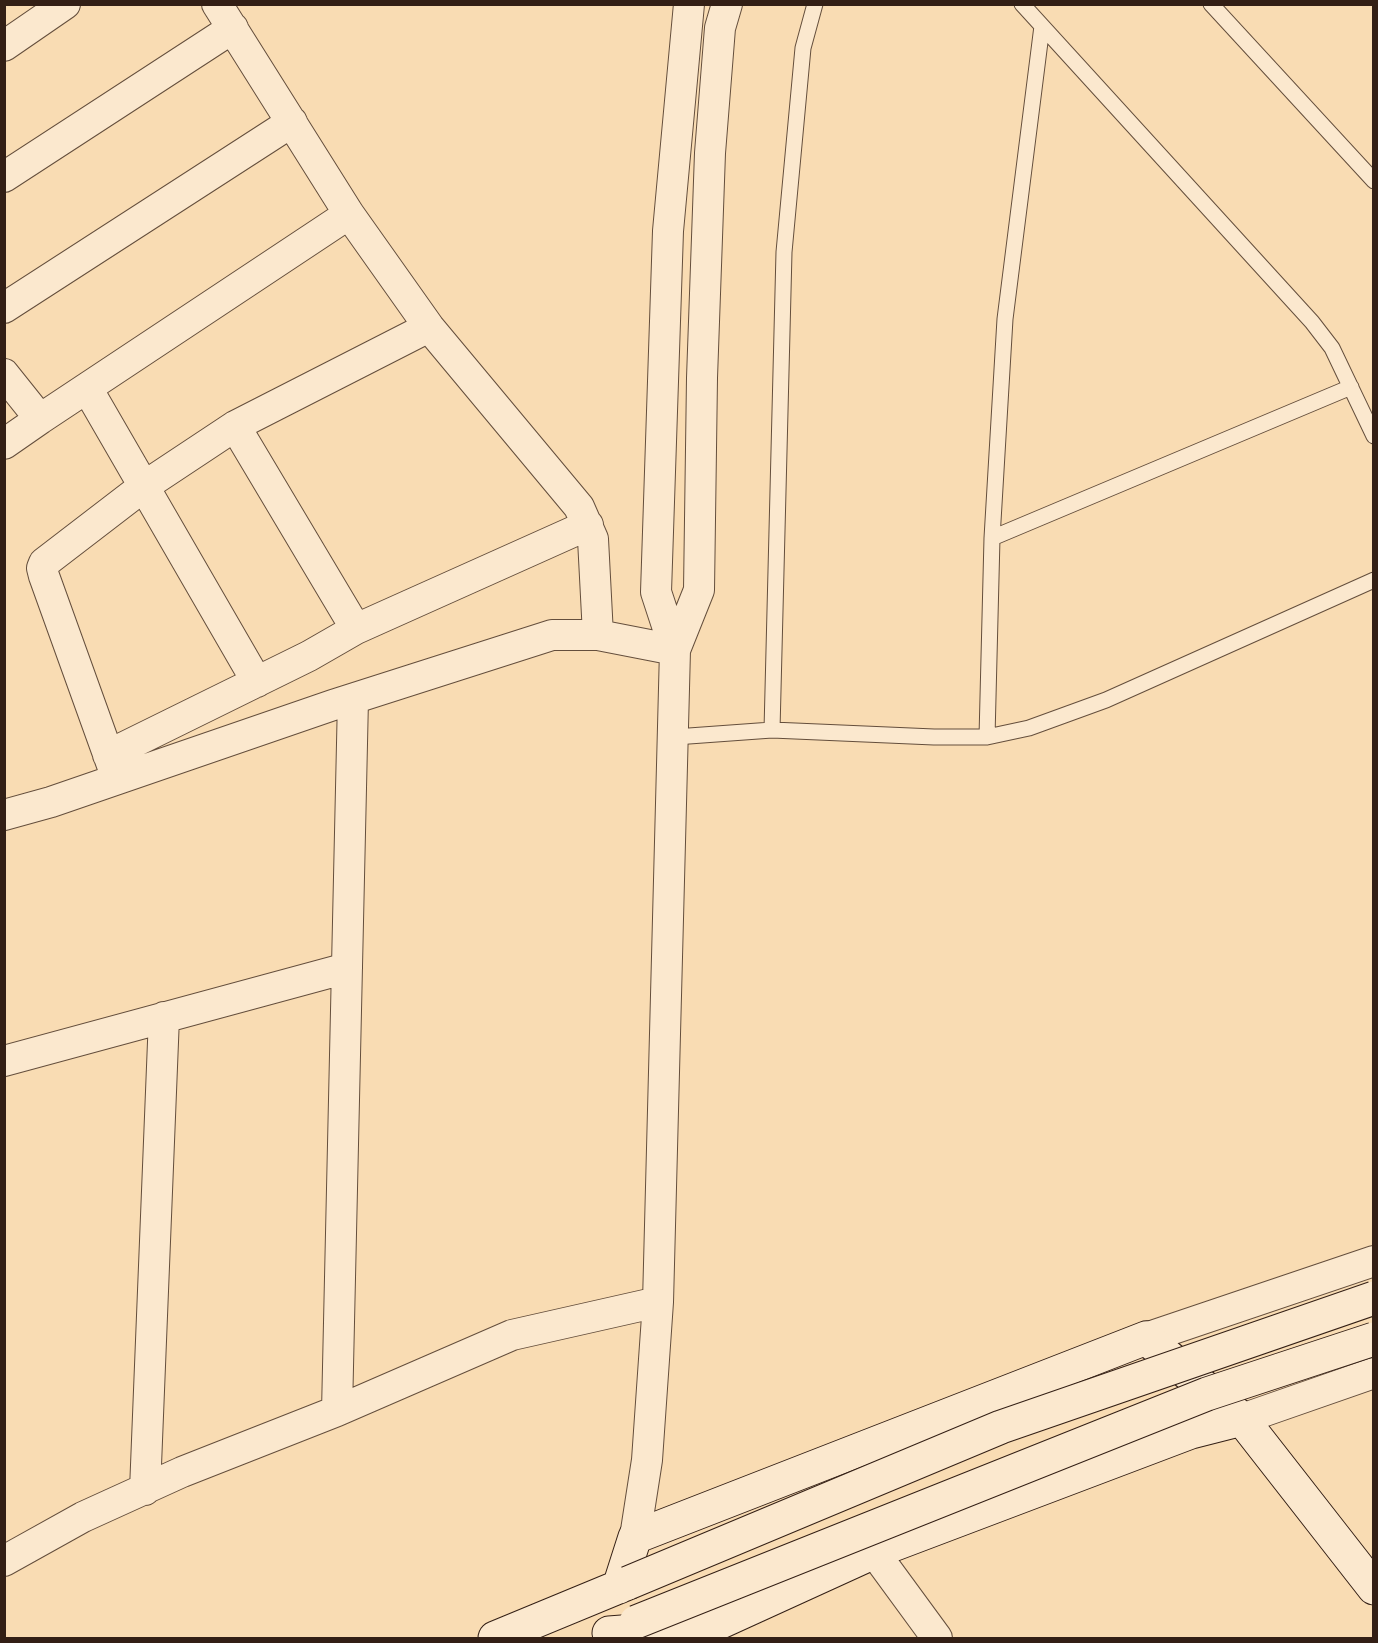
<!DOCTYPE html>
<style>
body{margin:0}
#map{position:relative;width:1378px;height:1643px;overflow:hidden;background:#f9dcb3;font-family:"Old Standard TT",serif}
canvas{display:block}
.frame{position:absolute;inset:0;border:6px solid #331f15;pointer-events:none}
</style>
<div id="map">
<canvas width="1378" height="1643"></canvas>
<div class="frame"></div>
</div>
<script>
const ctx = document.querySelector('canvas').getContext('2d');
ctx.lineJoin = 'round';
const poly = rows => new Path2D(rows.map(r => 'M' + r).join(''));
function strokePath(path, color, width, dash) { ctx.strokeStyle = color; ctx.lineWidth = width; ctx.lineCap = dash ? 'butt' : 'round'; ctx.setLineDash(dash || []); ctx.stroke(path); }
const service = poly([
 [1022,4,1312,322,1332,348,1374,436],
 [1211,4,1374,181],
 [992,538,1351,387],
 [772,730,784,252,803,48,815,4],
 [675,737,772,730,934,737,987,737,1029,728,1106,700,1374,580],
 [987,737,992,538,1005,319,1042,26]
]);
const minor = poly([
 [217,4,349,214,429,327,579,507,593,539,598,635],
 [4,46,65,4],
 [4,177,233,28],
 [4,308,292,122],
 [4,374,40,419,4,444],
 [87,388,257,682],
 [40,419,349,214],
 [235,426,356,629],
 [675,650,699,590,702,378,710,153,720,28,727,4],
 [108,755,309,656,356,629,588,525],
 [117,779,44,576,42,568,44,563,143,487,235,426,429,327],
 [4,815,51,802,333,705,552,635,598,635,675,650],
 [4,1061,347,968],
 [1146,1338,1374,1261],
 [337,1411,353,699],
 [1242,1419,1374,1373],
 [145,1490,164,1017],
 [635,1537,647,1460,658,1302,675,650,656,592,668,231,689,4],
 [874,1552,937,1638],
 [4,1561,83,1517,182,1472,337,1411,512,1335,658,1302]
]);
const secondary = poly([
 [619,1587,635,1537,1146,1338,1242,1419,1374,1588],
 [609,1633,714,1625,874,1552,1191,1432,1242,1419],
 [495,1638,628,1583]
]);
strokePath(service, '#644e3c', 17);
strokePath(minor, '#644e3c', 32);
strokePath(secondary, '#331f15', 35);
strokePath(service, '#fbe8ce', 15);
strokePath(minor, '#fbe8ce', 30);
strokePath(secondary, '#fbe8ce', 33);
const secondaryBridge = poly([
 [628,1583,1001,1427,1374,1298],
 [636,1622,1207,1394,1374,1339]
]);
strokePath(secondaryBridge, '#331f15', 35, []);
strokePath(secondaryBridge, '#fbe8ce', 33);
</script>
